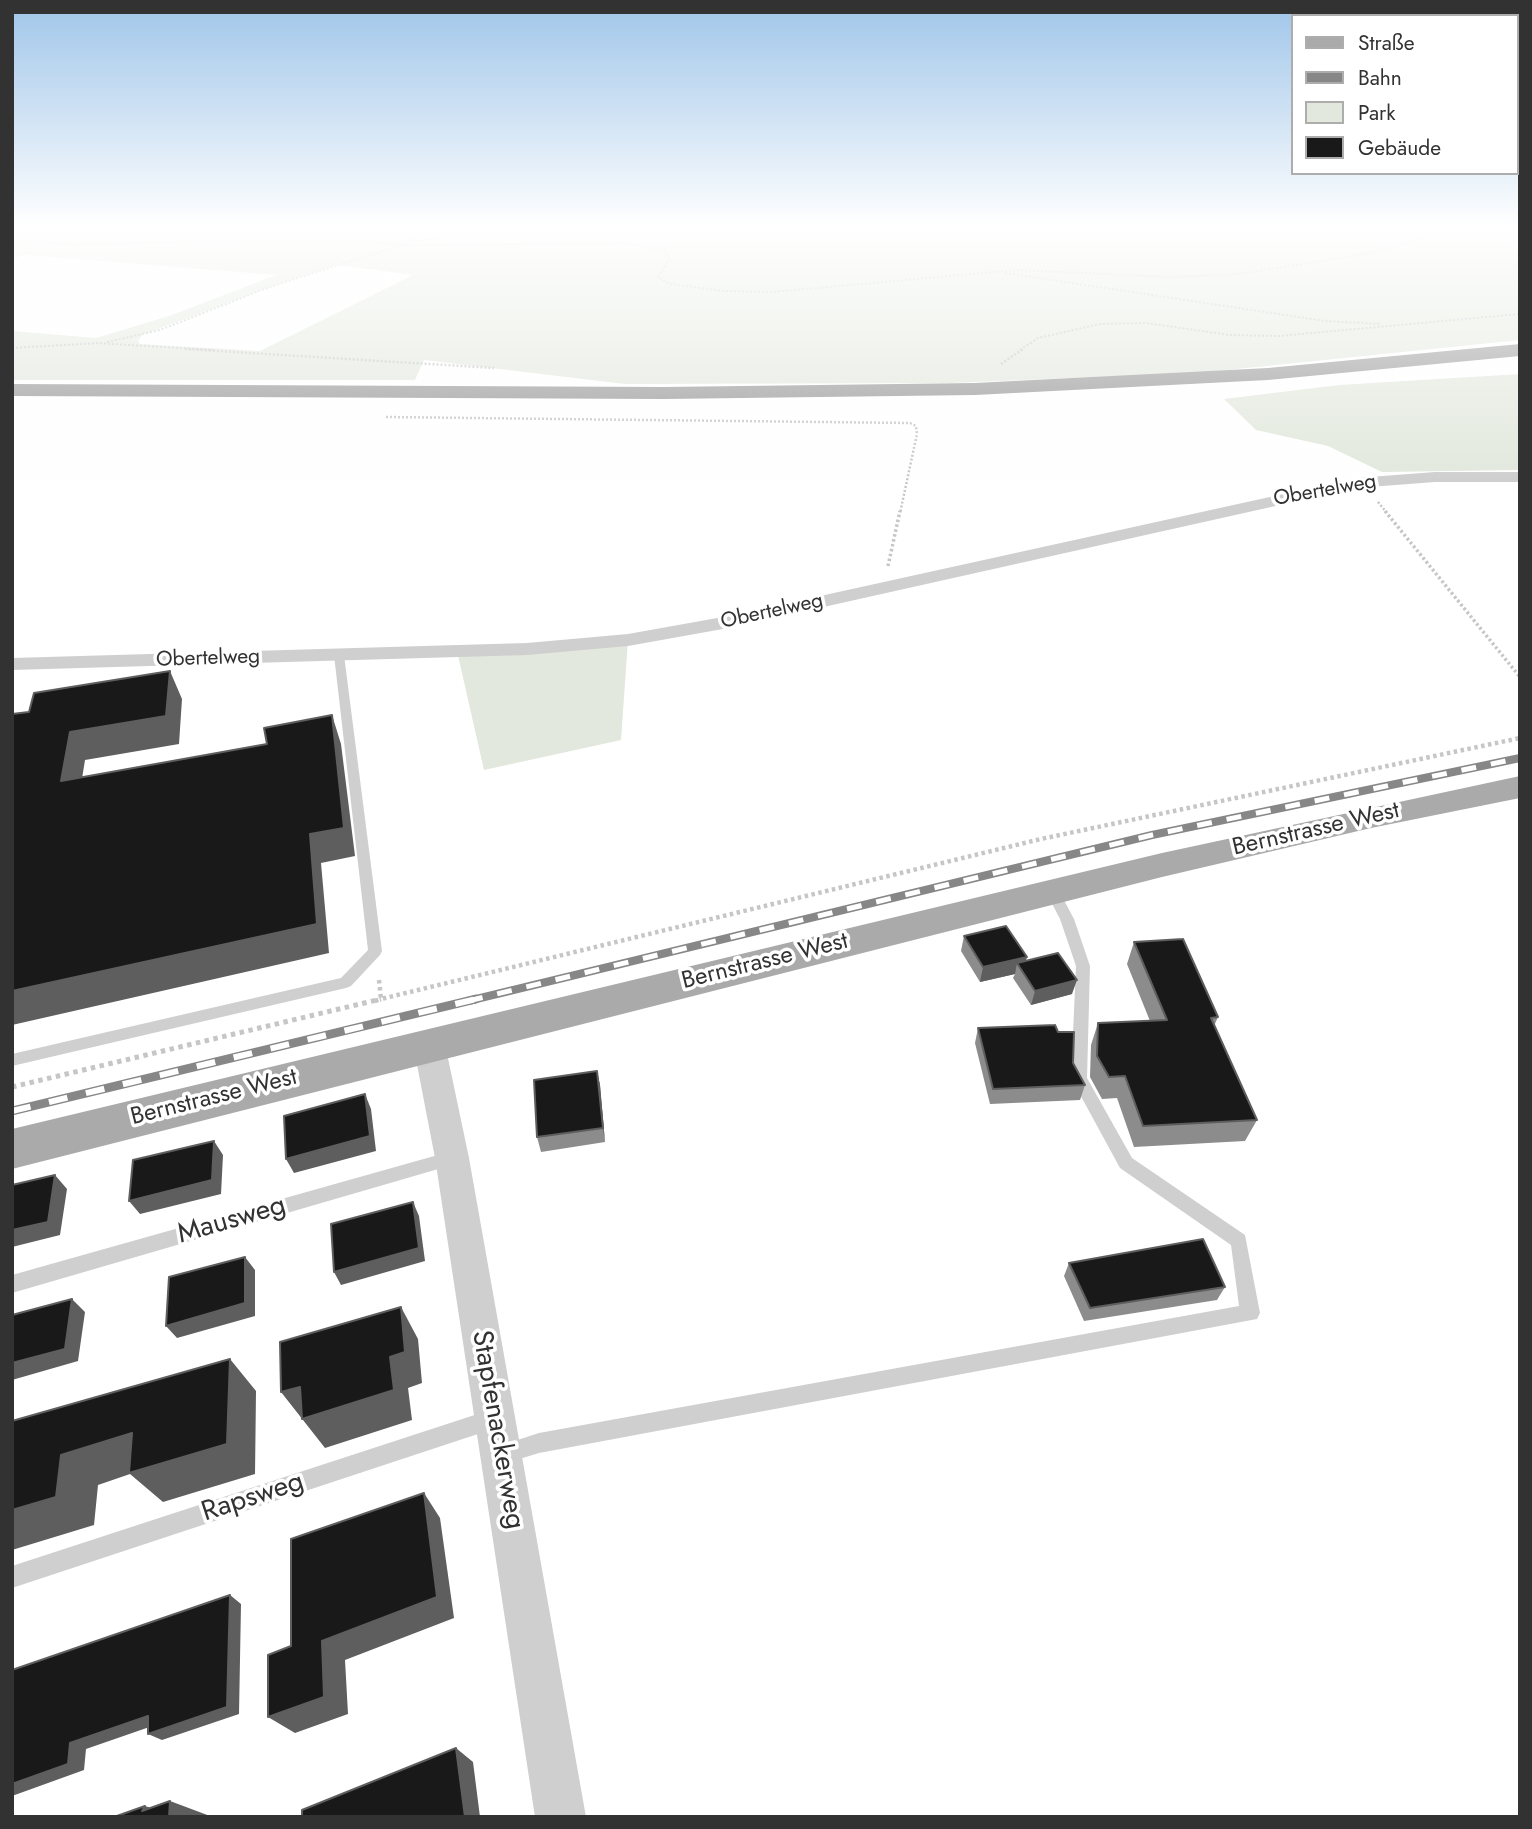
<!DOCTYPE html>
<meta charset="utf-8">
<style>
body{margin:0}
#map{position:relative;width:1532px;height:1829px;overflow:hidden;background:#fff;font-family:Jost,sans-serif}
canvas{display:block}
.frame{position:absolute;inset:0;border:14px solid #323232;pointer-events:none}
.legend{position:absolute;left:1291px;top:14px;width:228px;height:161px;box-sizing:border-box;background:#fff;border:2px solid #adadad;margin:0;padding:9px 12px;list-style:none;font-size:21px;color:#323232}
.legend li{display:flex;align-items:center;gap:14px;height:35px}
.legend b{width:35px;border:2px solid #adadad}
</style>
<div id="map">
<canvas width="1532" height="1829"></canvas>
<div class="frame"></div>
<ul class="legend">
<li><b style="height:9px;background:#aaa"></b>Straße</li>
<li><b style="height:9px;background:#878787"></b>Bahn</li>
<li><b style="height:19px;background:#e2e8dd"></b>Park</li>
<li><b style="height:19px;background:#191919"></b>Gebäude</li>
</ul>
</div>
<script>
const ctx = document.querySelector('canvas').getContext('2d');
ctx.lineJoin = 'round';
function fillPath(path, color) { ctx.fillStyle = color; ctx.fill(path, 'evenodd'); }
const poly = rows => new Path2D(rows.map(r => 'M' + r).join(''));
function strokePath(path, color, width, dash) { ctx.strokeStyle = color; ctx.lineWidth = width; ctx.lineCap = dash ? 'butt' : 'round'; ctx.setLineDash(dash || []); ctx.stroke(path); }
function label(font, color, halo, rows, align = 'center') {
  ctx.font = font + ' Jost,sans-serif'; ctx.lineWidth = 7; ctx.setLineDash([]); ctx.textBaseline = 'middle'; ctx.strokeStyle = halo; ctx.fillStyle = color; for (const [text, x, y, turn = 0] of rows) {
    ctx.save(); ctx.translate(x, y); ctx.rotate((+turn || 0) * Math.PI / 180); ctx.textAlign = isNaN(turn) ? turn : align; if (halo) ctx.strokeText(text, 0, 0); ctx.fillText(text, 0, 0); ctx.restore();
  }
}
fillPath(poly([
 [12,225,1520,225,1520,340,1198,373,951,383,625,384,424,360,415,380,12,380,12,331,96,338,169,316,276,275,25,255,12,259],
 [337,265,413,275,260,351,140,344,138,341,142,335,267,288],
 [1520,374,1520,470,1382,472,1328,446,1256,430,1224,399,1339,385],
 [628,640,621,740,484,770,457,651]
]), '#e2e8dd');
strokePath(poly([
 [359,225,360,241],
 [12,240,72,244,259,241,360,241,401,245,624,243,665,250,670,259,658,277,670,284,724,291,772,292,1017,270,1172,277,1239,274,1365,254,1409,243,1448,225],
 [412,242,458,234,470,225],
 [1005,273,1325,321,1381,324],
 [107,342,160,330,267,288,401,245,441,225],
 [96,343,213,350],
 [12,348,99,343],
 [1020,350,1038,338,1100,324,1146,323,1230,335,1279,336,1520,314]
]), '#c6c6c6', 2, [2, 2]);
strokePath(poly([
 [185,349,494,368],
 [1001,364,1023,349],
 [386,417,910,423,916,426,917,434,900,513],
 [1378,502,1387,513]
]), '#c6c6c6', 2.5, [2, 2]);
strokePath(poly([
 [1385,511,1520,677],
 [888,566,900,511]
]), '#c6c6c6', 3.5, [2.5, 2.5]);
strokePath(poly([
 [379,980,381,999,1041,839,1520,738],
 [375,1001,381,999]
]), '#c6c6c6', 4.5, [3.5, 3.5]);
strokePath(poly([
 [12,1087,381,999]
]), '#c6c6c6', 5, [4.5, 4.5]);
fillPath(poly([
 [339,652,344,655,382,951,380,955,351,986,346,988,12,1066,12,1054,341,978,368,950,334,655,339,652],
 [1053,887,1058,889,1074,919,1090,966,1087,1078,1132,1158,1245,1235,1260,1313,1257,1319,539,1453,503,1464,496,1461,493,1454,496,1447,539,1433,1239,1306,1231,1245,1120,1168,1071,1078,1076,966,1060,919,1046,892,1053,887],
 [452,1151,458,1153,461,1158,458,1163,452,1165,12,1293,12,1275,452,1151],
 [493,1409,500,1412,503,1419,500,1426,493,1429,12,1588,12,1566,493,1409]
]), '#cfcfcf');
fillPath(poly([
 [1435,472,1520,472,1520,482,1435,482,1356,488,734,627,628,646,527,655,12,670,12,658,527,643,628,634,734,615,1356,478,1435,472],
 [429,1032,440,1035,445,1044,469,1158,586,1817,535,1817,435,1158,413,1044,418,1035,429,1032]
]), '#cfcfcf');
fillPath(poly([
 [1520,776,1520,798,1371,828,1162,877,12,1169,12,1129,1162,853,1520,776]
]), '#aaa');
fillPath(poly([
 [1520,344,1520,356,1268,380,975,395,664,399,12,396,12,384,664,387,975,383,1268,368,1520,344]
]), '#999');
const railFar1 = poly([
 [468,1001,1152,835,1520,758]
]);
const rail = poly([
 [12,1111,476,999]
]);
strokePath(railFar1, '#878787', 8);
strokePath(rail, '#878787', 9);
strokePath(railFar1, '#fff', 5, [15]);
strokePath(rail, '#fff', 6, [19]);
fillPath(poly([
 [964,936,1026,961,1072,994,1031,1005,1013,978,1015,974,980,982,961,951],
 [1134,942,1218,1017,1214,1026,1257,1120,1245,1141,1134,1147,1117,1098,1102,1099,1090,1077,1091,1045,1098,1023,1150,1021,1127,964],
 [978,1028,1058,1032,1085,1085,1080,1100,990,1104,975,1043],
 [597,1071,600,1085,605,1142,541,1152,537,1137],
 [1069,1263,1225,1287,1217,1300,1084,1321,1064,1276]
]), '#8c8c8c');
fillPath(poly([
 [170,671,182,699,179,744,85,760,77,810,61,781,70,732],
 [332,715,341,744,355,856,321,863,329,953,12,1025,12,991,310,834],
 [1027,957,1023,971,1017,963,1015,974,980,982,983,967],
 [1077,980,1072,994,1031,1005,1035,991],
 [597,1071,600,1085,605,1142,603,1128],
 [365,1094,371,1109,376,1151,294,1173,286,1159],
 [214,1141,223,1155,221,1194,140,1214,129,1201],
 [55,1175,67,1189,60,1235,12,1247,12,1230],
 [413,1202,419,1216,425,1261,341,1285,334,1272],
 [245,1257,255,1270,255,1316,177,1338,166,1326],
 [72,1299,85,1312,78,1361,12,1380,12,1363],
 [401,1307,418,1339,422,1383,408,1388,412,1420,325,1448,281,1392,390,1357],
 [230,1359,256,1391,255,1474,163,1502,130,1474,98,1485,94,1525,12,1550,12,1510,61,1455],
 [424,1493,440,1518,454,1618,345,1660,348,1714,295,1733,268,1717,322,1641],
 [230,1595,241,1604,239,1714,162,1740,148,1734],
 [148,1716,161,1723,86,1749,84,1770,12,1796,12,1784,70,1743],
 [456,1748,473,1762,480,1817,465,1817],
 [170,1801,210,1816,210,1817,160,1817,142,1811,145,1806,169,1814]
]), '#5e5e5e');
const building = poly([
 [170,671,166,716,70,732,61,781,267,744,264,728,332,715,344,828,310,834,317,924,12,991,12,714,29,712,34,693,170,671],
 [1006,926,1027,957,983,967,964,936,1006,926],
 [1183,939,1218,1017,1211,1018,1257,1120,1143,1126,1125,1076,1109,1077,1097,1056,1098,1023,1167,1020,1134,942,1183,939],
 [1058,953,1077,980,1035,991,1017,963,1058,953],
 [1055,1025,1058,1032,1074,1032,1073,1063,1085,1085,993,1089,978,1028,1055,1025],
 [597,1071,603,1128,537,1137,534,1080,597,1071],
 [365,1094,370,1136,286,1159,284,1116,365,1094],
 [214,1141,212,1180,129,1201,133,1160,214,1141],
 [55,1175,48,1222,12,1230,12,1185,55,1175],
 [413,1202,419,1248,334,1272,331,1224,413,1202],
 [1203,1239,1225,1287,1090,1308,1069,1263,1203,1239],
 [245,1257,245,1303,166,1326,169,1277,245,1257],
 [72,1299,65,1349,12,1363,12,1315,72,1299],
 [401,1307,405,1352,390,1357,394,1390,302,1419,300,1387,281,1392,280,1342,401,1307],
 [230,1359,227,1444,129,1473,132,1433,61,1455,56,1497,12,1510,12,1421,230,1359],
 [424,1493,437,1597,322,1641,324,1697,268,1717,268,1655,291,1646,291,1539,424,1493],
 [230,1595,227,1707,148,1734,148,1716,70,1743,68,1764,12,1784,12,1670,230,1595],
 [456,1748,465,1817,302,1817,302,1810,456,1748],
 [170,1801,169,1817,114,1817,145,1806,142,1811,170,1801]
]);
fillPath(building, '#191919');
strokePath(building, '#5e5e5e', 2);
const sky = ctx.createLinearGradient(0, 0, 0, 481);
sky.addColorStop(0, '#9fc5e9');
sky.addColorStop(0.47, '#fff');
sky.addColorStop(1, '#ffffff00');
ctx.fillStyle = sky;
ctx.fillRect(0, 0, 1532, 481);
label('21px', '#323232', '#fff', [
 ["Obertelweg",1325,491,-10],
 ["Obertelweg",772,612,-12],
 ["Obertelweg",208,659,-2]
]);
label('24px', '#323232', '#fff', [
 ["Bernstrasse West",1316,830,-13],
 ["Bernstrasse West",765,962,-14],
 ["Bernstrasse West",214,1098,-14]
]);
label('28px', '#323232', '#fff', [
 ["Mausweg",232,1221,-16],
 ["Stapfenackerweg",497,1430,80],
 ["Rapsweg",253,1498,-18]
]);
</script>
